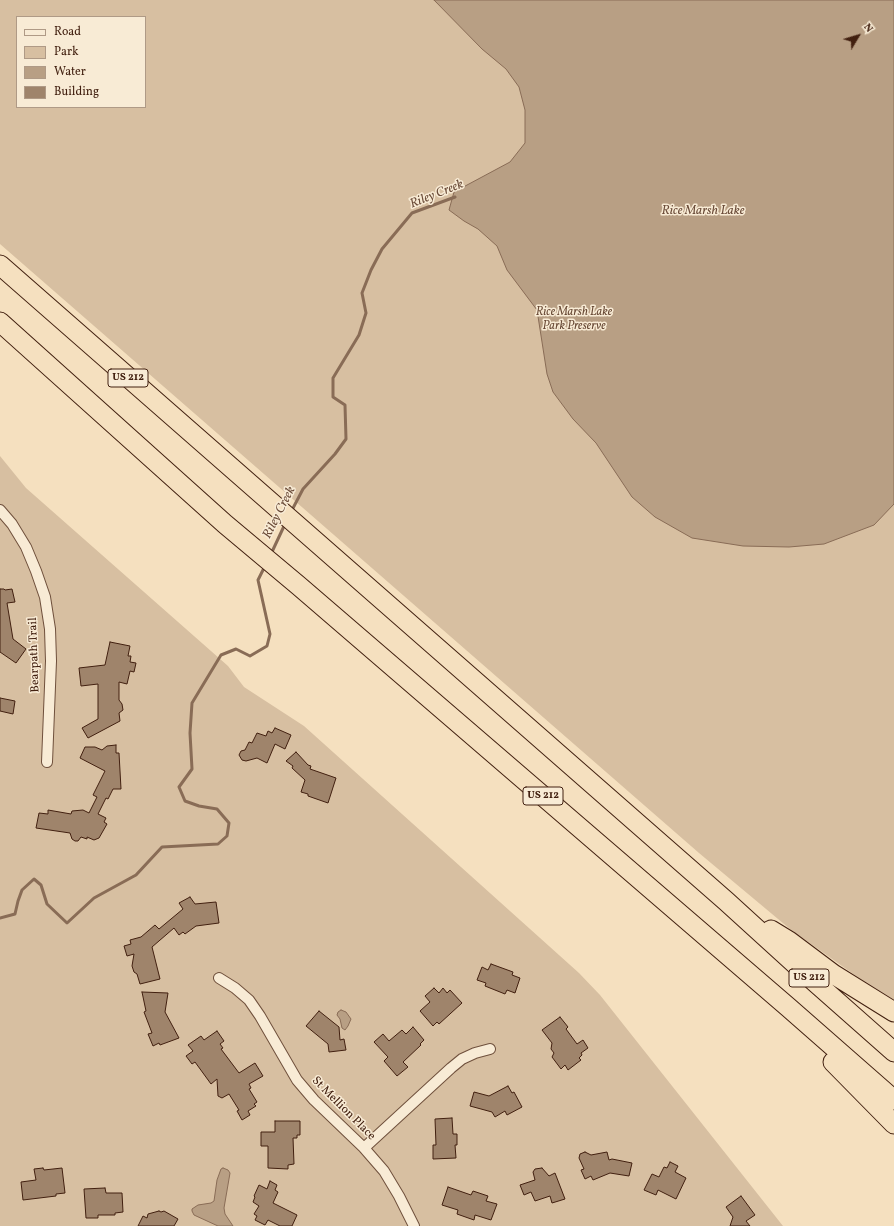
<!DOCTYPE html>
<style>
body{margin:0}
#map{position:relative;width:894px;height:1226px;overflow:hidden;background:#f5e0bf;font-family:Vollkorn,serif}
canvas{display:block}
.legend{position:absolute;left:16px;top:16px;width:130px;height:92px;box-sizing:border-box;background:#f8ebd5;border:1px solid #af9a86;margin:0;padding:5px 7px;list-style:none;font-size:12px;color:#422010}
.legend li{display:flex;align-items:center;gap:8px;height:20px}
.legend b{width:20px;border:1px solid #af9a86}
.north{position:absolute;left:838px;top:16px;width:40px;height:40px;-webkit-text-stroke:3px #f8ebd5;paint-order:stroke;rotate:52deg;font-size:11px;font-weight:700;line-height:16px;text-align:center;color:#422010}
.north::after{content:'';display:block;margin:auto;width:14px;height:18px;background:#422010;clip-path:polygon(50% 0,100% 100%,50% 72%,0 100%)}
</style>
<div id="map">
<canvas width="894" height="1226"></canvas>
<ul class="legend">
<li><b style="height:5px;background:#f8ebd5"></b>Road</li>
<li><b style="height:11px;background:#d7bfa1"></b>Park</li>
<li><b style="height:11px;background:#b89f84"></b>Water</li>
<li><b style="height:11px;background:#9f846b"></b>Building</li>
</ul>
<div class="north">N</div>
</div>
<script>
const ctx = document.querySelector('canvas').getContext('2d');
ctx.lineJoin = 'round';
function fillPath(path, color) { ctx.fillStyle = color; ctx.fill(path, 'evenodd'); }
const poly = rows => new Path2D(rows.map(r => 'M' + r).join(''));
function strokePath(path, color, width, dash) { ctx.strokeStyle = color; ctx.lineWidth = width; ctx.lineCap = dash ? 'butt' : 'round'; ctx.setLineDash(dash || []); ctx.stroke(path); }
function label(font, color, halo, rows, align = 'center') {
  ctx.font = font + ' Vollkorn,serif'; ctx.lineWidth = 3; ctx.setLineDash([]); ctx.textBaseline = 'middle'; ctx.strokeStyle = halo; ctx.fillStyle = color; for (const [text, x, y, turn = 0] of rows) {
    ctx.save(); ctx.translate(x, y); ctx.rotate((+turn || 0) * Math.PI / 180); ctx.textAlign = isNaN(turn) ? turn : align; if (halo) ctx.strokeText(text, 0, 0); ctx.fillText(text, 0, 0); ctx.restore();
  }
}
fillPath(poly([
 [0,0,894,0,894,1003,790,929,699,853,0,244],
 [17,17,145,17,145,107,17,107],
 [0,456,26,488,228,666,244,687,304,726,579,973,600,995,783,1226,0,1226]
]), '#d7bfa1');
const water = poly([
 [434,0,894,0,894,504,874,525,824,544,789,547,743,546,692,538,655,517,632,497,596,443,573,419,553,392,547,374,537,310,507,270,497,246,478,229,464,221,449,210,454,192,510,162,525,143,525,110,519,87,506,69,482,49,434,0],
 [341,1010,346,1012,351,1019,348,1026,345,1030,342,1028,340,1019,337,1015,338,1012,341,1010],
 [223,1168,228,1170,230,1173,224,1208,225,1214,233,1226,218,1226,194,1215,192,1211,192,1209,198,1205,211,1203,214,1201,217,1180,221,1169,223,1168]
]);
fillPath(water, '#b89f84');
strokePath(water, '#896c56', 1);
strokePath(poly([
 [291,512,303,489,335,454,346,439,345,405,333,397,333,378,359,335,366,313,362,293,371,270,382,249,412,213,455,197],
 [271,554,285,524],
 [0,918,15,914,18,901,22,890,34,879,41,885,47,904,67,923,94,898,136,875,162,847,218,844,227,836,229,823,217,809,199,806,185,801,179,787,192,769,190,733,192,703,221,655,236,649,250,656,267,646,270,634,258,580,265,566]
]), '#896c56', 3);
const building = poly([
 [0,589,4,589,5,590,12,589,15,602,7,603,13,639,26,649,16,663,0,652,0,589],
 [110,642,130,646,128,656,131,656,130,662,136,663,134,672,130,671,127,684,119,682,119,700,122,704,123,710,119,713,120,721,88,738,82,728,98,719,98,684,81,686,79,668,105,665,110,642],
 [0,698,15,701,13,714,0,711,0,698],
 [275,728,291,735,285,749,275,744,267,763,257,758,246,761,242,760,239,755,241,751,245,750,249,742,252,743,257,733,266,736,268,731,272,733,275,728],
 [116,745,116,753,119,753,121,789,113,789,108,799,106,798,98,814,106,818,104,822,107,824,99,838,94,840,87,837,87,839,81,837,78,841,75,841,72,839,70,833,36,828,39,813,48,814,48,810,71,814,72,811,83,810,89,813,97,797,93,795,105,771,80,758,85,747,95,747,102,750,107,746,116,745],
 [296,752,308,765,311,766,310,769,336,778,328,803,308,796,308,794,301,792,305,780,292,768,293,766,286,761,296,752],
 [190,897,195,904,216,902,219,923,196,926,185,934,183,932,179,935,174,928,152,947,160,979,140,984,137,974,134,972,132,966,134,954,127,956,124,946,131,944,130,940,141,937,155,925,159,929,183,909,179,903,190,897],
 [491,964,513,972,512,975,520,978,515,993,507,990,505,994,485,986,486,983,477,980,482,967,488,970,491,964],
 [434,988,439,993,443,988,447,993,450,990,462,1003,439,1024,437,1022,433,1026,420,1011,430,1002,425,996,434,988],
 [142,992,168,993,165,1012,179,1038,160,1045,159,1043,153,1046,148,1034,152,1033,144,1012,146,1011,142,992],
 [319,1011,339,1027,340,1040,344,1039,346,1050,329,1052,328,1044,306,1026,319,1011],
 [560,1017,568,1027,566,1029,577,1044,583,1040,588,1048,581,1053,582,1055,579,1058,581,1060,568,1070,565,1065,561,1069,552,1057,554,1053,551,1049,552,1043,542,1030,560,1017],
 [413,1027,424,1040,420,1044,421,1045,403,1062,408,1067,397,1076,384,1061,388,1057,374,1042,383,1034,389,1041,402,1030,406,1034,413,1027],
 [217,1031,224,1041,220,1044,223,1048,221,1049,239,1073,255,1063,263,1076,249,1084,251,1088,249,1089,257,1102,254,1104,256,1106,248,1111,250,1115,242,1120,237,1111,239,1110,229,1094,222,1098,218,1096,217,1079,211,1084,195,1062,192,1064,186,1056,193,1051,188,1045,201,1036,204,1040,217,1031],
 [508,1086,512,1093,514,1092,522,1107,507,1115,505,1111,495,1117,492,1112,470,1106,474,1092,489,1096,508,1086],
 [452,1118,453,1134,457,1134,457,1145,455,1145,456,1158,433,1159,433,1145,436,1145,435,1119,452,1118],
 [275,1121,300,1121,300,1135,297,1135,297,1138,293,1138,294,1164,288,1165,288,1169,268,1168,268,1146,261,1146,261,1132,275,1132,275,1121],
 [585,1152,591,1155,607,1152,609,1160,612,1159,632,1163,629,1176,610,1173,593,1180,591,1176,585,1179,581,1170,584,1169,579,1158,580,1154,585,1152],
 [670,1162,678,1166,675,1172,686,1178,676,1199,658,1190,656,1195,644,1190,652,1174,659,1177,664,1167,667,1168,670,1162],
 [43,1168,44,1170,62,1168,65,1193,56,1194,56,1196,23,1200,21,1182,36,1180,34,1169,43,1168],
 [542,1168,549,1176,555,1173,565,1199,552,1203,550,1196,535,1201,531,1192,524,1195,520,1185,535,1180,533,1172,535,1169,542,1168],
 [270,1181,277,1185,275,1190,278,1192,273,1203,297,1215,292,1226,280,1226,268,1220,265,1225,255,1220,257,1216,254,1214,259,1206,253,1202,255,1197,254,1196,259,1185,267,1189,270,1181],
 [448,1187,471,1195,473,1191,488,1196,486,1201,497,1204,491,1220,475,1215,474,1220,457,1214,458,1210,442,1205,448,1187],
 [105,1188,106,1193,122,1193,123,1212,115,1213,115,1215,98,1215,98,1218,86,1218,84,1189,105,1188],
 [741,1196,755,1215,746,1221,750,1226,730,1226,733,1217,726,1207,741,1196],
 [159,1211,161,1212,164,1211,178,1219,174,1226,138,1226,143,1216,147,1218,148,1214,159,1211]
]);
fillPath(building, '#9f846b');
strokePath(building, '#422010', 1);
const street = poly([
 [0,510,12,524,26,547,36,571,45,597,50,629,51,661,47,762],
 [219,978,235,988,249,1000,260,1016,297,1080,314,1100,364,1148,384,1171,399,1196,414,1226],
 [364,1148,451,1068,462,1059,475,1053,490,1049]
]);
const highway = poly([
 [0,265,726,901,816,983,894,1052],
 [0,322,225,524,299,586,788,1007,894,1100],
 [771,930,789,941,833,974,894,1012],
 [833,1062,894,1124]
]);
strokePath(street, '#6f503c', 12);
strokePath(highway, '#422010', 21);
strokePath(street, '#f8ebd5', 10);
strokePath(highway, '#f5e0bf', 19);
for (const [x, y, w] of [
 [128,378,40],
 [543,796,40],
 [809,978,40]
]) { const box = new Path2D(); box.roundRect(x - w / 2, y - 9, w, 18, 3); ctx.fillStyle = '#f8ebd5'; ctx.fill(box); strokePath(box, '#422010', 1); }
label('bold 11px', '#422010', null, [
 ["US 212",128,378],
 ["US 212",543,796],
 ["US 212",809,978]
]);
label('italic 12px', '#674834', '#f8ebd5', [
 ["Rice Marsh Lake",574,313],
 ["Park Preserve",574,327]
]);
label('12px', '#422010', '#f8ebd5', [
 ["Bearpath Trail",35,655,-92],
 ["St Mellion Place",343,1109,45]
]);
label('italic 13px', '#6b4c39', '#f8ebd5', [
 ["Riley Creek",437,195,-22],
 ["Rice Marsh Lake",703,212],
 ["Riley Creek",280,513,-63]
]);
</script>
